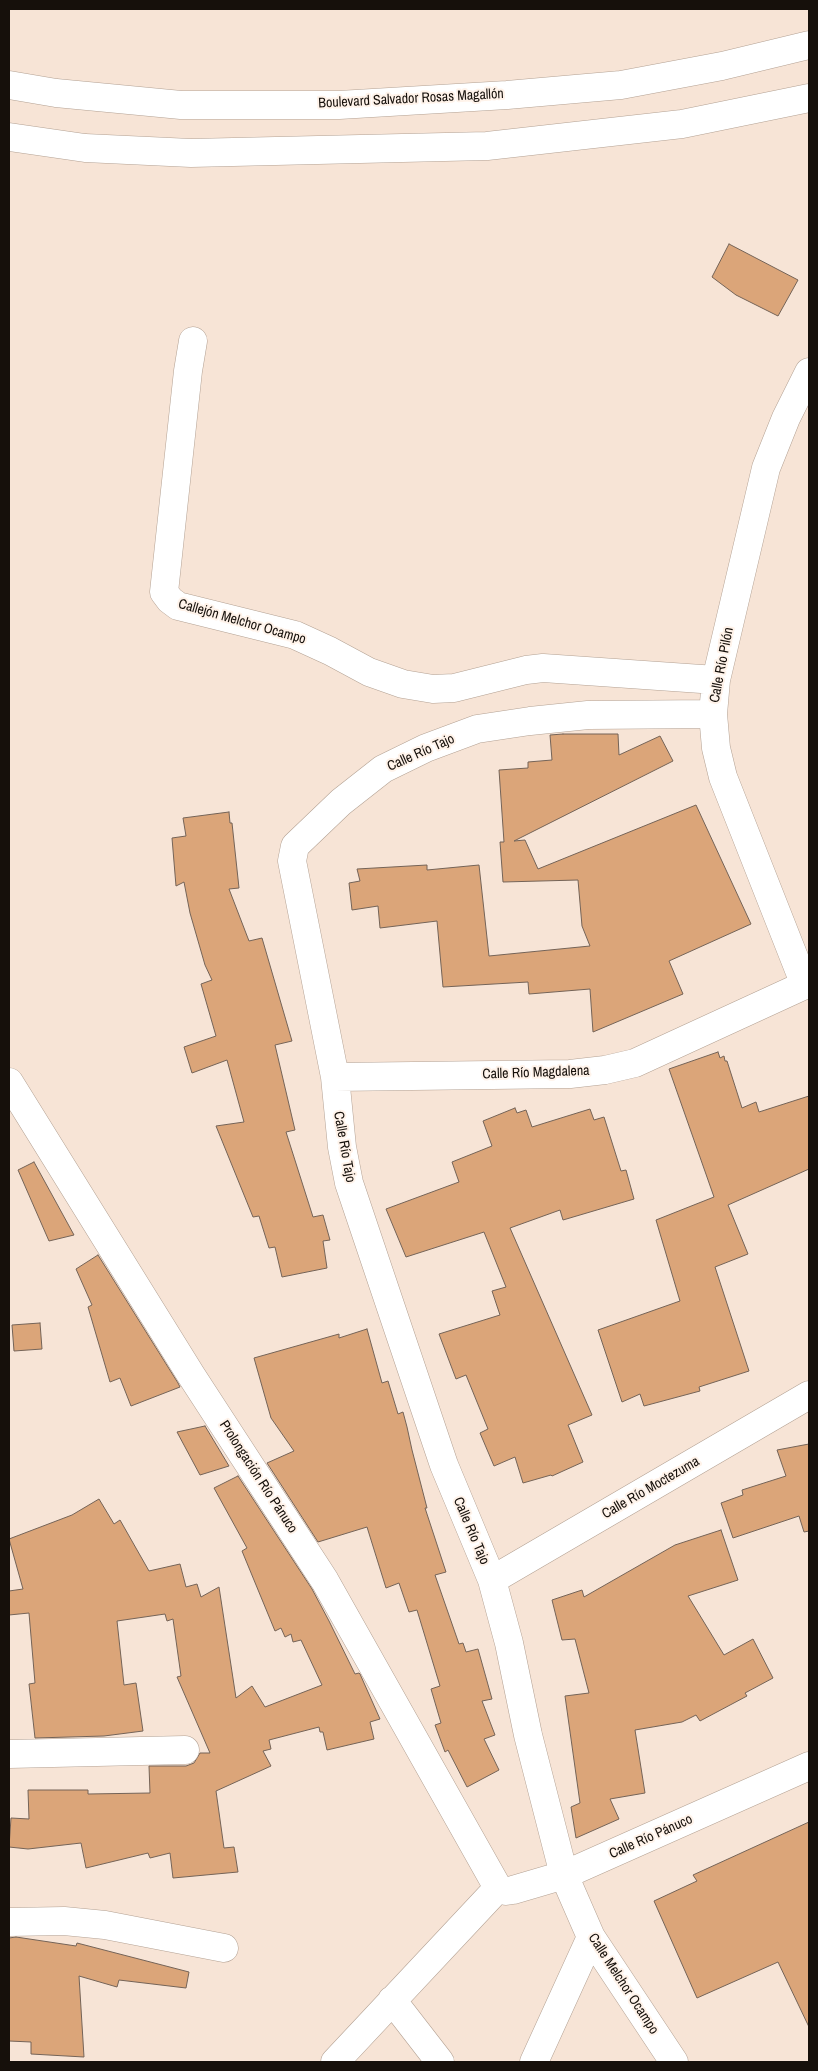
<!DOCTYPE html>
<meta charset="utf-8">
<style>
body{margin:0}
#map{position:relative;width:818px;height:2071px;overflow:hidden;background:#f7e4d6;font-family:"Archivo Narrow",sans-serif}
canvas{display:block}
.frame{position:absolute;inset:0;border:10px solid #16100b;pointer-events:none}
</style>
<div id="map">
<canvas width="818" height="2071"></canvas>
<div class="frame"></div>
</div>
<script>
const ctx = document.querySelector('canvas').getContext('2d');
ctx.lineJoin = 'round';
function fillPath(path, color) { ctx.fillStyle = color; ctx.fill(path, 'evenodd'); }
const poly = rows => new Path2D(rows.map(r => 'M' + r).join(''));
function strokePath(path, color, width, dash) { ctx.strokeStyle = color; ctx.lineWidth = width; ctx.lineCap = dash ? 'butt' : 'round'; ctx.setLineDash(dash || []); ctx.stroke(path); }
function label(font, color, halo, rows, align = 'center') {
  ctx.font = font + ' "Archivo Narrow",sans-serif'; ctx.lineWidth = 4; ctx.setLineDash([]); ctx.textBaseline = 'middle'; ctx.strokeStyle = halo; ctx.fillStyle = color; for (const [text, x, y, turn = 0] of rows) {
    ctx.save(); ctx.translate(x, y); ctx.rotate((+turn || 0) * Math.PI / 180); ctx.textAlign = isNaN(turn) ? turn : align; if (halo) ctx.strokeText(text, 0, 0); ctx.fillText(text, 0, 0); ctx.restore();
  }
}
const building = poly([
 [729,244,798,280,778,316,736,295,712,277,729,244],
 [563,734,618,734,619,755,660,736,673,761,514,841,525,840,538,869,696,805,751,924,669,961,683,994,593,1032,590,989,529,994,528,982,443,987,437,921,380,928,378,906,352,910,349,883,360,881,357,869,427,865,427,870,479,865,489,956,590,946,582,926,578,880,503,882,500,842,504,842,499,770,528,768,528,762,552,760,550,735,563,734],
 [229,812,230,823,232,823,239,888,229,889,249,941,262,938,292,1041,275,1045,295,1130,286,1132,313,1217,323,1215,330,1240,323,1241,327,1268,282,1277,275,1247,269,1248,259,1216,253,1217,216,1126,244,1122,227,1060,192,1073,184,1047,216,1036,201,984,212,980,205,965,190,913,184,882,176,886,172,838,186,836,183,818,229,812],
 [718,1052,720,1058,724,1056,725,1061,727,1061,742,1108,756,1102,759,1112,809,1096,809,1169,728,1205,748,1254,715,1267,749,1371,699,1387,700,1391,644,1406,640,1394,622,1402,598,1330,680,1301,656,1220,714,1197,669,1069,718,1052],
 [515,1108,517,1113,526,1110,532,1127,590,1109,594,1120,604,1117,621,1171,626,1170,634,1199,563,1220,560,1210,510,1228,592,1415,568,1425,583,1462,552,1476,551,1475,523,1483,515,1457,494,1466,480,1433,488,1429,466,1375,456,1379,439,1334,500,1315,492,1291,506,1287,484,1232,406,1257,386,1209,459,1182,452,1162,492,1146,483,1121,515,1108],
 [34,1162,74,1235,49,1241,18,1170,34,1162],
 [98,1255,178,1383,180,1387,131,1406,120,1378,110,1382,88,1307,92,1305,76,1269,98,1255],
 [40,1323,42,1349,14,1351,12,1325,40,1323],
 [367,1329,382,1383,388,1381,398,1414,403,1412,407,1427,412,1450,427,1508,425,1508,446,1572,435,1575,459,1644,463,1643,466,1652,478,1649,492,1699,482,1701,495,1735,484,1739,499,1770,467,1787,448,1750,445,1752,435,1725,441,1723,431,1689,440,1686,417,1610,409,1612,399,1583,386,1588,367,1527,318,1542,267,1463,294,1451,271,1418,254,1358,339,1334,339,1338,367,1329],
 [205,1426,229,1466,200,1475,177,1432,205,1426],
 [809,1444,809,1531,804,1532,799,1516,733,1538,721,1503,743,1495,742,1490,786,1476,777,1450,809,1444],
 [238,1476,312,1589,329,1621,355,1674,359,1673,360,1674,380,1719,370,1722,374,1739,327,1750,323,1732,320,1732,319,1727,269,1740,271,1749,263,1751,271,1766,216,1791,224,1848,234,1847,238,1872,173,1878,170,1853,150,1858,148,1853,86,1868,81,1843,28,1849,9,1847,11,1818,29,1819,28,1790,88,1790,88,1794,150,1793,149,1766,186,1766,194,1763,200,1753,210,1753,177,1677,181,1676,173,1619,167,1621,165,1614,117,1621,124,1685,136,1683,143,1731,104,1736,35,1738,29,1684,35,1683,29,1613,9,1615,9,1591,23,1589,9,1539,72,1515,99,1499,114,1524,120,1520,149,1571,180,1564,186,1587,197,1584,201,1597,219,1587,236,1698,252,1686,265,1707,322,1685,301,1640,293,1642,291,1634,285,1637,281,1628,275,1631,242,1551,247,1548,214,1488,238,1476],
 [721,1530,738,1580,688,1596,724,1655,753,1639,773,1678,745,1693,747,1696,700,1721,696,1715,682,1722,635,1730,645,1793,610,1799,619,1819,576,1838,571,1807,580,1803,565,1696,589,1693,575,1639,562,1640,552,1600,582,1590,584,1597,675,1545,721,1530],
 [809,1822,809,2027,778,1962,697,1998,654,1901,697,1881,693,1875,809,1822],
 [16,1937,76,1946,77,1943,189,1972,186,1988,119,1980,117,1987,79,1976,84,2057,31,2054,31,2042,9,2041,9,1938,16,1937]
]);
fillPath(building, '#dba579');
strokePath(building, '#746357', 1);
const minor = poly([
 [193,341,188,371,164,592,170,600,178,606,295,635,330,651,369,672,403,684,433,689,454,688,526,670,543,668,716,680],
 [805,985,723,777,716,748,713,714,716,680,766,468,786,418,809,372],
 [335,1077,570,1074,605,1070,635,1063,809,983],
 [9,1082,191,1375,325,1581,498,1888,506,1891,513,1890,564,1875,809,1766],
 [492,1580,809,1395],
 [9,1754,185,1750],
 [9,1922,64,1921,105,1925,224,1948],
 [392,2000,440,2062],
 [335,2062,498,1888],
 [534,2062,591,1937],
 [674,2062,591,1937,564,1875,528,1735,509,1643,492,1580,444,1465,349,1183,342,1147,335,1077,292,861,295,846,341,802,383,769,426,748,477,729,530,721,588,715,713,714]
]);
const highway = poly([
 [9,85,56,93,181,105,339,105,507,95,621,85,722,66,809,45],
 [9,137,85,148,191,153,487,146,682,124,809,98]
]);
strokePath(minor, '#b3a193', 29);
strokePath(highway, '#b3a193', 29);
strokePath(minor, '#fff', 28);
strokePath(highway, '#fff', 28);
label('14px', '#16100b', '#fff3ea', [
 ["Boulevard Salvador Rosas Magallón",411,99,-3],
 ["Callejón Melchor Ocampo",242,622,16],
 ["Calle Río Pilón",722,665,-79],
 ["Calle Río Tajo",421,753,-24],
 ["Calle Río Magdalena",536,1073,-2],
 ["Calle Río Tajo",344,1147,80],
 ["Prolongación Río Pánuco",258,1477,57],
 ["Calle Río Moctezuma",651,1488,-30],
 ["Calle Río Tajo",471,1531,67],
 ["Calle Río Pánuco",651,1837,-24],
 ["Calle Melchor Ocampo",623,1984,57]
]);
</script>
